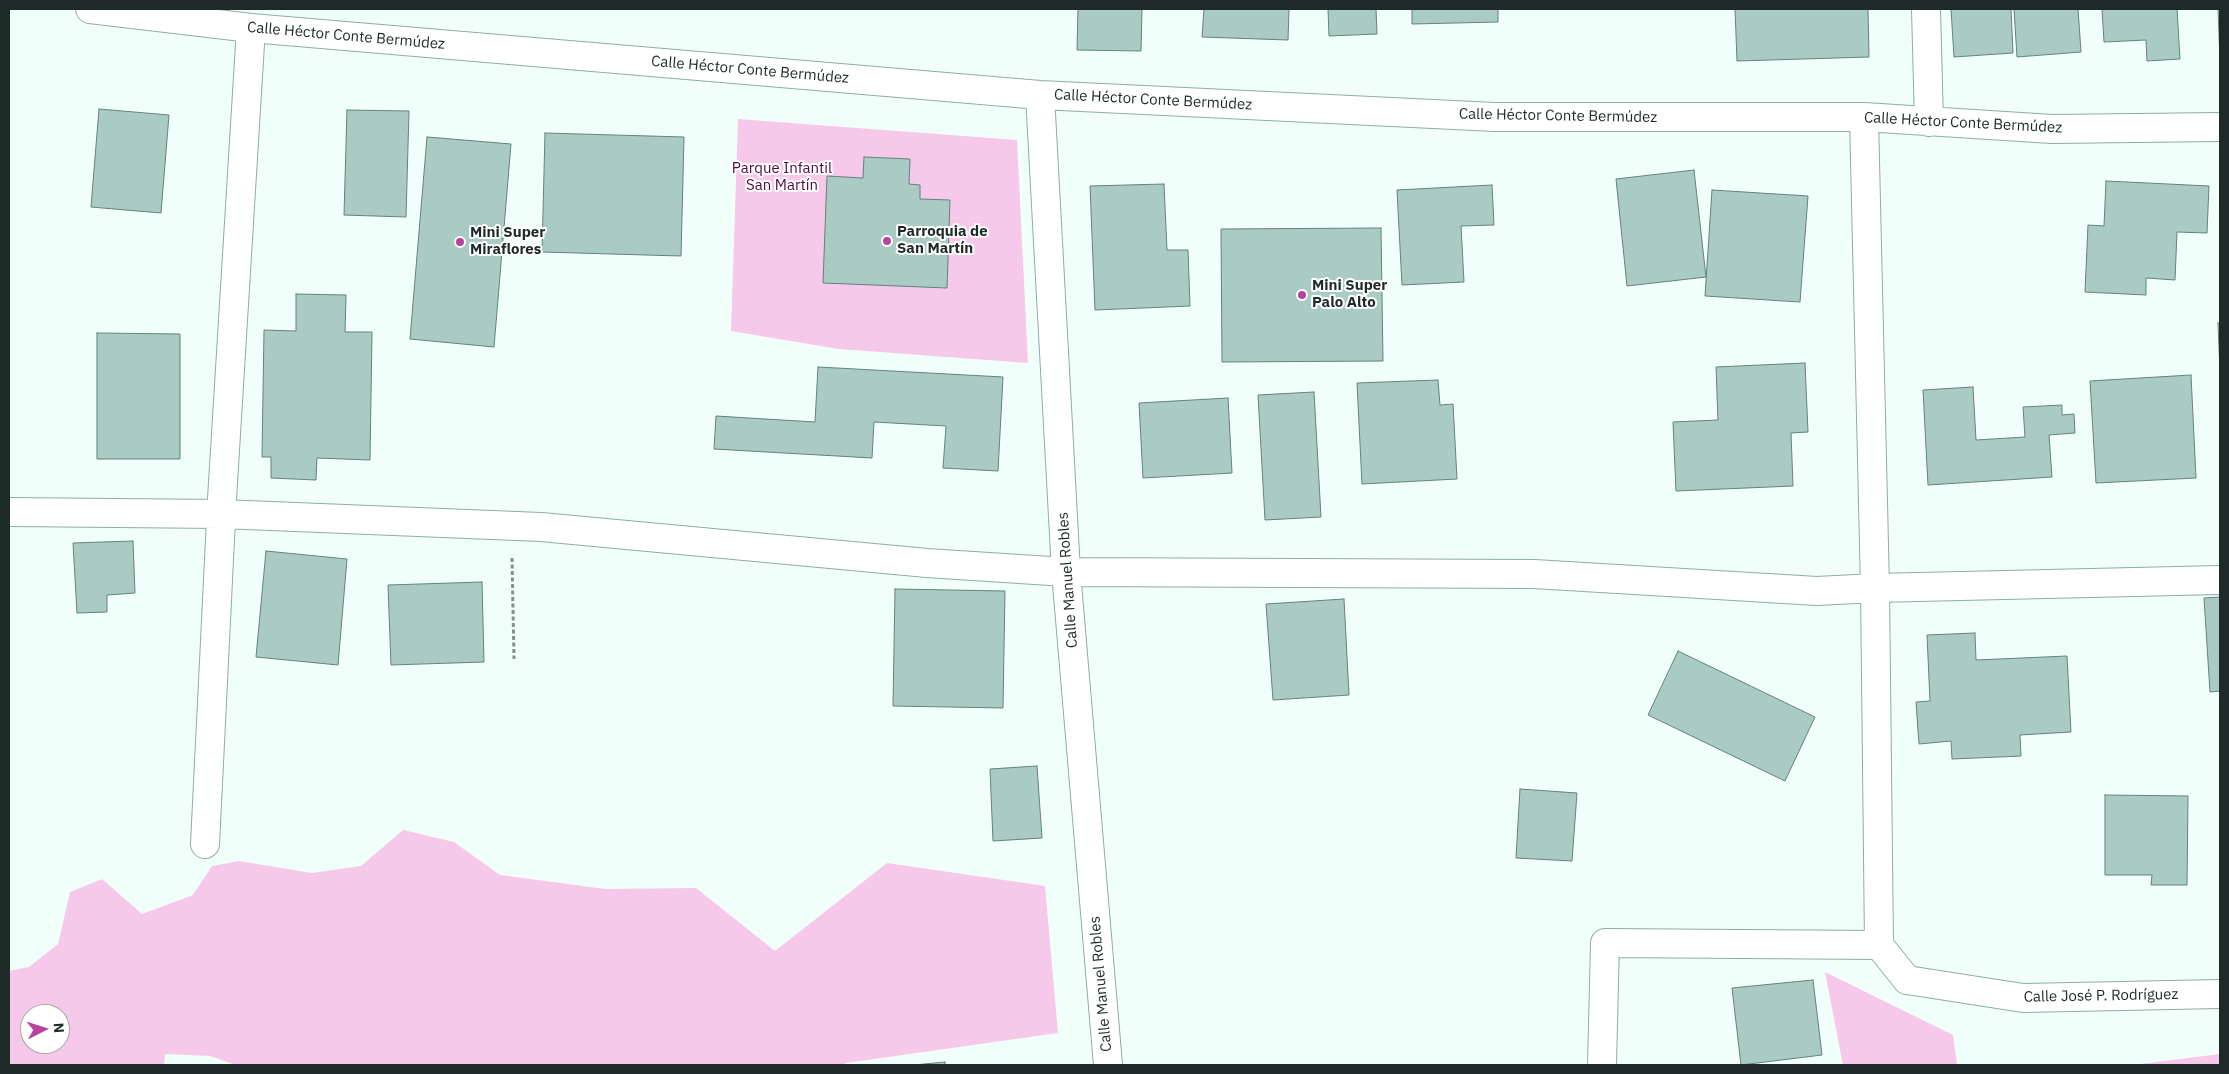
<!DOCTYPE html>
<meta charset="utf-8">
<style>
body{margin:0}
#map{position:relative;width:2229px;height:1074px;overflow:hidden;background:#f1fffb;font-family:"IBM Plex Sans",sans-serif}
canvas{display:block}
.frame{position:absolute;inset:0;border:10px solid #1d2a27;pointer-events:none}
.north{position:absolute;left:20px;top:1004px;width:50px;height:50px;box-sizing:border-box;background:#fff;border:1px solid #a5aaa9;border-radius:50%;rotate:85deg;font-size:14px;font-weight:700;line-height:20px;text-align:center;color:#1d2a27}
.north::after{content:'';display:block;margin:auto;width:18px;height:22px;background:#b6449e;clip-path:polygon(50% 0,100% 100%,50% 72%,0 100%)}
</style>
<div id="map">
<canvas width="2229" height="1074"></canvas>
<div class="frame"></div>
<div class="north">N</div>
</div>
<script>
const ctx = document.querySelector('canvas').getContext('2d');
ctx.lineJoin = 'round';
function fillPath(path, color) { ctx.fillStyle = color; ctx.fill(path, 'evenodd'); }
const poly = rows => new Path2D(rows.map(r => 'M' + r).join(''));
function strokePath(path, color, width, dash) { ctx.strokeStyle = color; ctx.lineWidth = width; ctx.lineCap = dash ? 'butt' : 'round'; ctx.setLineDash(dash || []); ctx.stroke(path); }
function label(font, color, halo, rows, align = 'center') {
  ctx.font = font + ' "IBM Plex Sans",sans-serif'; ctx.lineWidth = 4; ctx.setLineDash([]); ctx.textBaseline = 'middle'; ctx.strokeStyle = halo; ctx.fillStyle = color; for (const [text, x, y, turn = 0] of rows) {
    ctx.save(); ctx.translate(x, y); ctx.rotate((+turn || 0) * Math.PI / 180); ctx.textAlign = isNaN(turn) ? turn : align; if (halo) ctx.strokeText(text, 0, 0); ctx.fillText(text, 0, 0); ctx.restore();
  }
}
fillPath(poly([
 [738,119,1017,140,1028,363,839,349,731,331],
 [403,830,454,842,500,875,605,889,696,888,775,951,887,863,1045,886,1058,1033,846,1063,843,1065,236,1065,210,1056,165,1054,164,1065,9,1065,9,971,29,967,58,944,70,892,102,879,142,914,193,895,212,866,239,861,312,873,361,866],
 [30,1014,60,1014,60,1044,30,1044],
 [1825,972,1953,1035,1957,1065,1843,1065],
 [2220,1054,2220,1065,2132,1065]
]), '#f6c8e9');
const building = poly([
 [1078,9,1142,9,1141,51,1077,50,1078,9],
 [1204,9,1289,9,1288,40,1202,37,1204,9],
 [1328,9,1376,9,1377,34,1329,36,1328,9],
 [1412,9,1498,9,1498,22,1412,24,1412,9],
 [1735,9,1868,9,1869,57,1737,61,1735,9],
 [1951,9,2011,9,2013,53,1954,57,1951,9],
 [2014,9,2078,9,2081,52,2017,57,2014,9],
 [2102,9,2177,9,2180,59,2147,61,2146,40,2104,42,2102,9],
 [2218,9,2220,9,2220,60,2218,9],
 [99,109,169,115,161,213,91,207,99,109],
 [347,110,409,111,406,217,344,215,347,110],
 [545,133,684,137,681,256,542,252,545,133],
 [427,137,511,144,494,347,410,339,427,137],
 [864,157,910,159,909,184,920,185,920,199,950,200,947,288,823,283,827,176,863,178,864,157],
 [1694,170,1706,277,1627,286,1616,179,1694,170],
 [2106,181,2209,186,2207,233,2177,232,2175,280,2146,278,2146,295,2085,292,2088,225,2104,226,2106,181],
 [1164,184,1167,250,1188,250,1190,306,1095,310,1090,186,1164,184],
 [1492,185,1494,225,1461,226,1464,282,1402,285,1397,190,1492,185],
 [1712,190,1808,196,1800,302,1705,296,1712,190],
 [1381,228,1383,361,1222,362,1221,229,1381,228],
 [296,294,346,295,345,332,372,332,370,460,317,458,316,480,271,478,271,457,262,457,264,330,296,331,296,294],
 [2218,323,2220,323,2220,372,2218,323],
 [97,333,180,334,180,459,97,459,97,333],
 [1805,363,1808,432,1791,433,1793,486,1676,491,1673,422,1718,420,1716,367,1805,363],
 [818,367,1003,377,998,471,943,468,946,426,874,422,872,458,714,449,716,416,815,422,818,367],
 [2191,375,2196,478,2096,483,2090,381,2191,375],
 [1438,380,1440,405,1453,404,1457,479,1362,484,1357,383,1438,380],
 [1973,387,1976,440,2025,437,2023,407,2062,405,2062,415,2074,414,2075,433,2049,435,2052,477,1928,485,1923,390,1973,387],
 [1314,392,1321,517,1265,520,1258,395,1314,392],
 [1228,398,1232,473,1143,478,1139,403,1228,398],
 [133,541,135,593,107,595,107,612,77,613,73,543,133,541],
 [266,551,347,559,338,665,256,657,266,551],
 [482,582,484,662,391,665,388,585,482,582],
 [895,589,1005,591,1003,708,893,706,895,589],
 [2220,597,2220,691,2210,692,2204,598,2220,597],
 [1344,599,1349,695,1273,700,1266,604,1344,599],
 [1975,633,1976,660,2067,656,2071,732,2020,735,2021,756,1952,759,1951,741,1919,744,1916,702,1930,701,1927,635,1975,633],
 [1678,651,1815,717,1785,781,1648,715,1678,651],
 [1037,766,1042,838,993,841,990,769,1037,766],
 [1520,789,1577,793,1572,861,1516,858,1520,789],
 [2105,795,2188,796,2187,885,2151,885,2152,875,2105,875,2105,795],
 [1813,980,1822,1055,1741,1065,1732,988,1813,980],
 [945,1062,945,1065,914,1065,945,1062]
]);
fillPath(building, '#aacbc3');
strokePath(building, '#63827a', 1);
const minor = poly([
 [90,9,251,28,1040,95,1495,117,1864,117,2052,129,2220,127],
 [1926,9,1929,122],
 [1040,95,1066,572,1108,1065],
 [1864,117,1875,588,1879,945],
 [9,512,222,514,541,527,927,563,1066,572,1534,574,1817,591,1875,588,2220,580],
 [205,844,222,499,251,28],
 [1879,945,1907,980,2023,998,2220,994],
 [1602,1065,1605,943,1879,945]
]);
strokePath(minor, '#8dada5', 30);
strokePath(poly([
 [512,558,514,659]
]), '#83918d', 3, [4, 2.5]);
strokePath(minor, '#fff', 28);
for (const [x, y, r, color] of [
 [887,241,5,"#b6449e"],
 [460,242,5,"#b6449e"],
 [1302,295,5,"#b6449e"]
]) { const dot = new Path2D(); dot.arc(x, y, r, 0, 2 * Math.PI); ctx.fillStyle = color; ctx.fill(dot); strokePath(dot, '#fff', 2); }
label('15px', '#1d2a27', '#fff', [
 ["Calle Héctor Conte Bermúdez",346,36,5],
 ["Calle Héctor Conte Bermúdez",750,70,5],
 ["Calle Héctor Conte Bermúdez",1153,100,3],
 ["Calle Héctor Conte Bermúdez",1558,116,1],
 ["Calle Héctor Conte Bermúdez",1963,123,3],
 ["Calle Manuel Robles",1068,580,-94],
 ["Calle Manuel Robles",1101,984,-95],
 ["Calle José P. Rodríguez",2101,996,-1]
]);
label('15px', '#520645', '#fff', [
 ["Parque Infantil",782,169],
 ["San Martín",782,186]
]);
label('bold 15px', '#1d2a27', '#fff', [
 ["Parroquia de",897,232],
 ["San Martín",897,249],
 ["Mini Super",470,233],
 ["Miraflores",470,250],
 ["Mini Super",1312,286],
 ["Palo Alto",1312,303]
], 'left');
</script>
